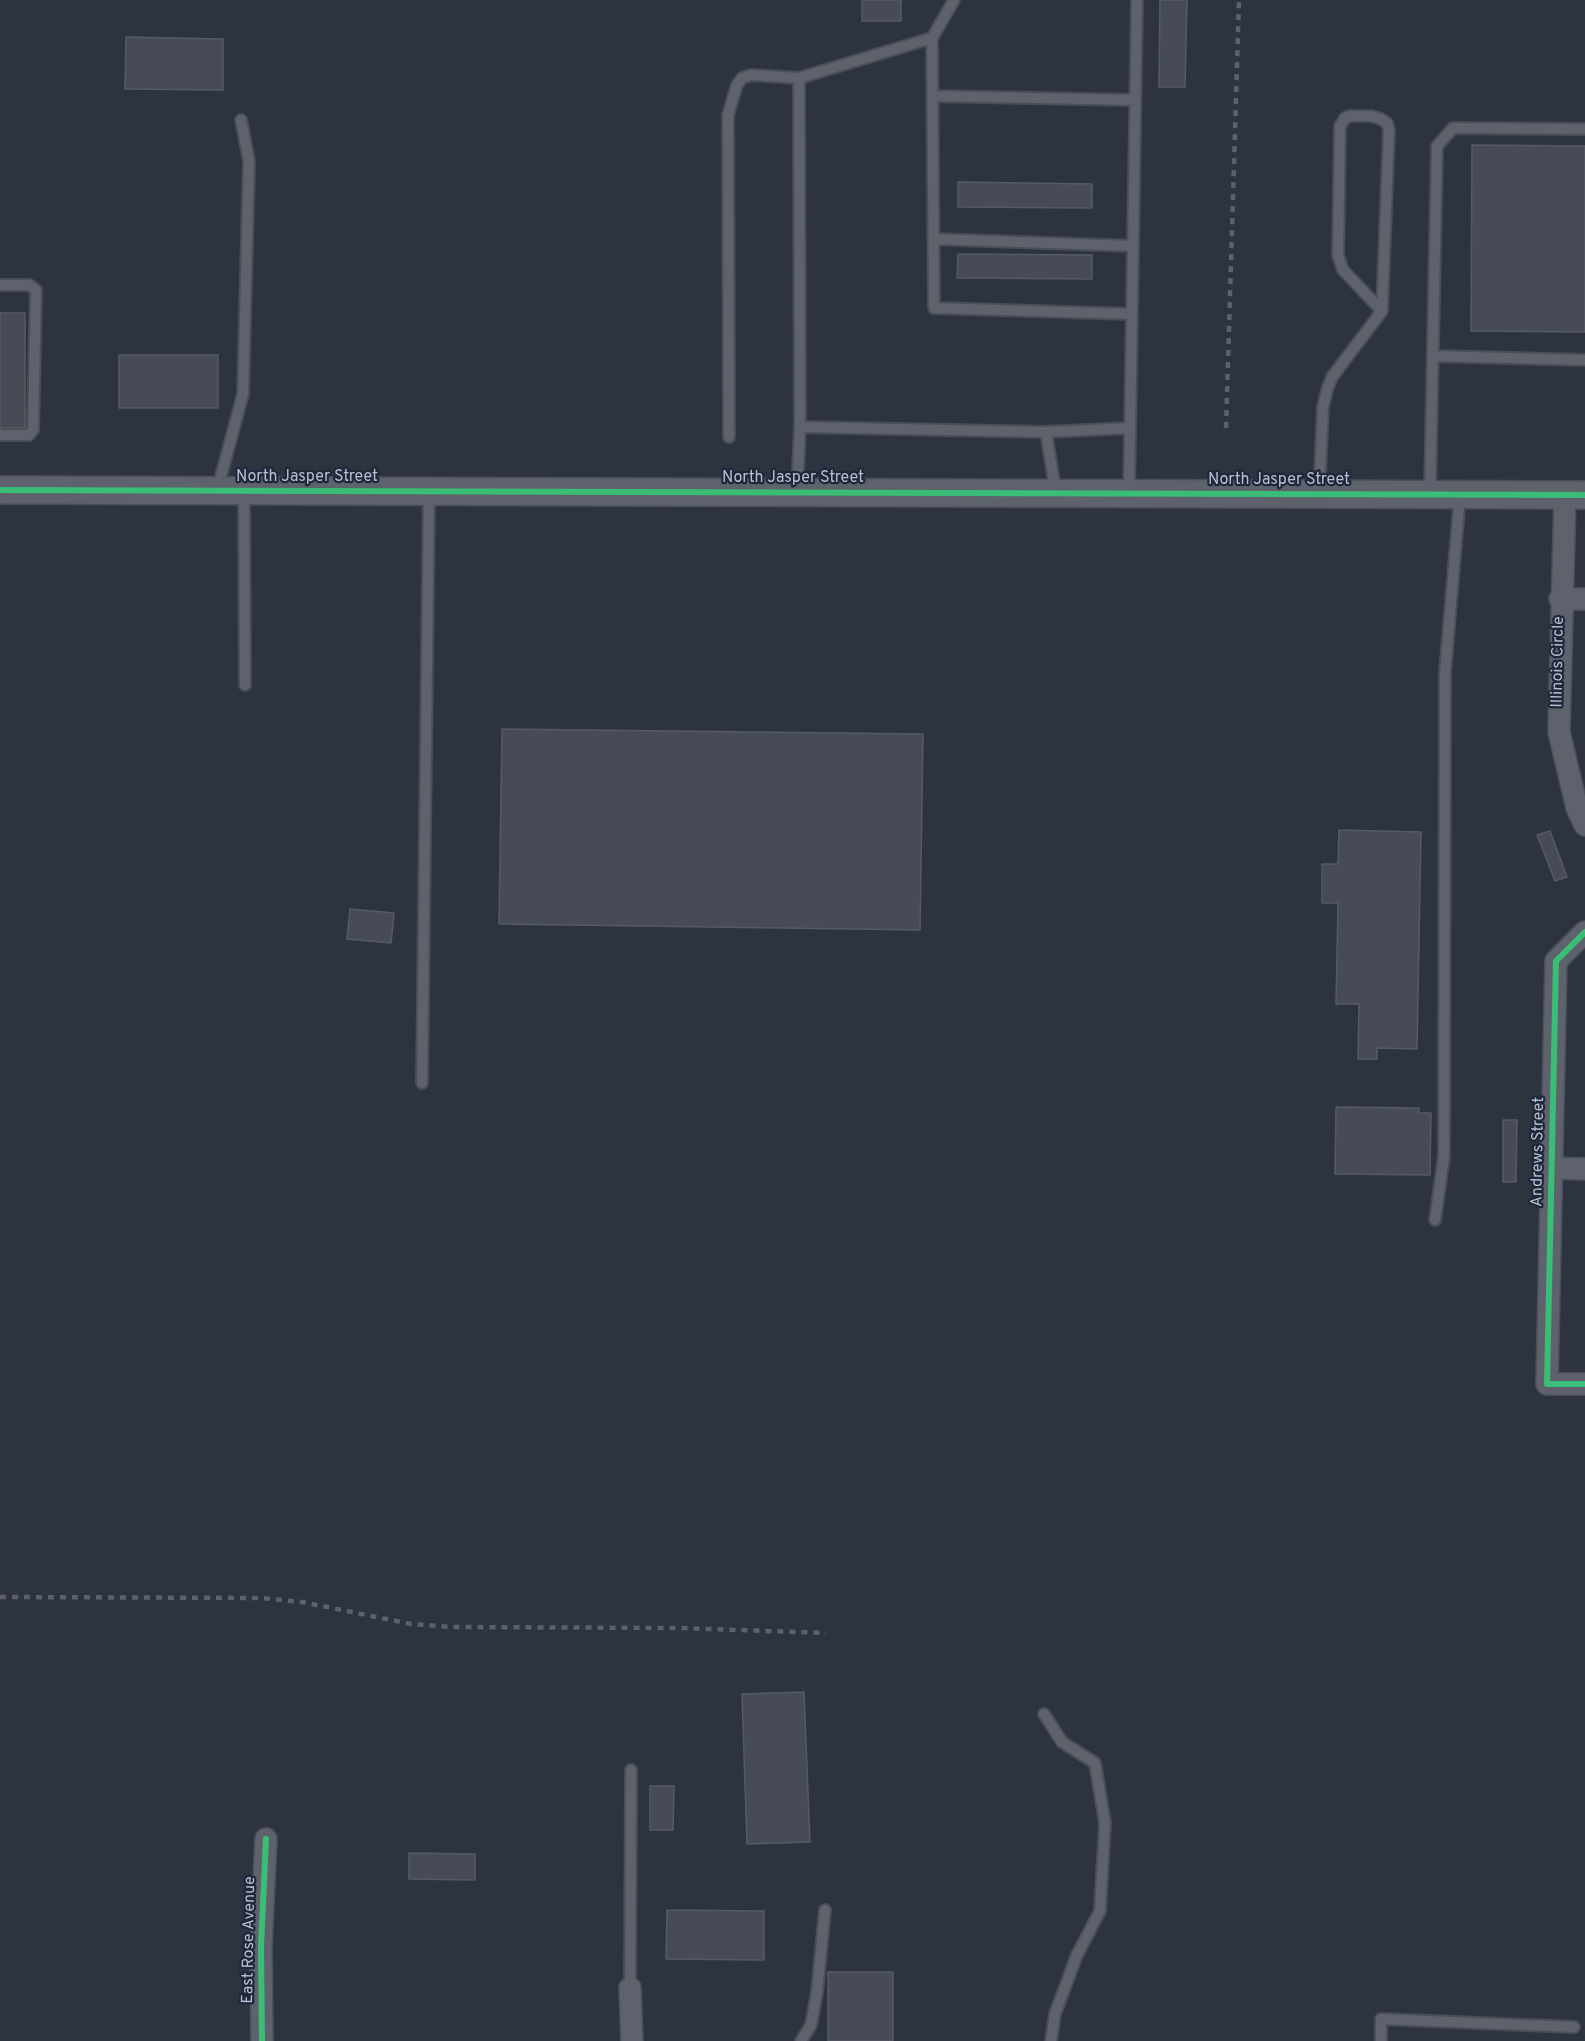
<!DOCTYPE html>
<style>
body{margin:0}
canvas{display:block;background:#2d333f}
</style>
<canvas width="1585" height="2041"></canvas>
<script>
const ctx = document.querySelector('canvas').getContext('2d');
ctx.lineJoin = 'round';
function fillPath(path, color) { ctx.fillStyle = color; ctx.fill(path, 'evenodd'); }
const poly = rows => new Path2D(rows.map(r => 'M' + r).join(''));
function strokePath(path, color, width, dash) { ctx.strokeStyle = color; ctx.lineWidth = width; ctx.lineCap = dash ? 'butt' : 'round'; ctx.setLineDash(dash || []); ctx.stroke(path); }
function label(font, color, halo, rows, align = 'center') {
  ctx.font = font + ' Overpass,sans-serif'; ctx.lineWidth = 4.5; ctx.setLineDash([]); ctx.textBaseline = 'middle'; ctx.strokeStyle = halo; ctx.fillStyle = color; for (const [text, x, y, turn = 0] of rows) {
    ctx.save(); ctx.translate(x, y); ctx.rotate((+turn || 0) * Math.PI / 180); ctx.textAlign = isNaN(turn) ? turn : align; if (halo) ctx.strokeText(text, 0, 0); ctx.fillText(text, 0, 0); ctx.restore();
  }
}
const building = poly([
 [862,0,901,0,901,21,862,21,862,0],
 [1160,0,1187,0,1185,87,1159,87,1160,0],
 [126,37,223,39,223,90,125,89,126,37],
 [1472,145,1585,146,1585,332,1471,331,1472,145],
 [958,182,1092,184,1092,208,958,207,958,182],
 [958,254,1092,255,1092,279,957,278,958,254],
 [0,313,25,313,25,428,0,428,0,313],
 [119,355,218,355,218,408,119,408,119,355],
 [502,729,923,734,920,930,499,924,502,729],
 [1339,830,1421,832,1417,1049,1377,1048,1377,1059,1358,1059,1359,1004,1336,1004,1338,903,1322,903,1322,864,1338,864,1339,830],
 [1550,831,1567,877,1555,881,1537,835,1550,831],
 [350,909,394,913,391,943,347,939,350,909],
 [1336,1107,1419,1108,1419,1113,1431,1113,1430,1175,1335,1174,1336,1107],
 [1503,1120,1517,1120,1516,1182,1503,1182,1503,1120],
 [804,1692,810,1842,747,1844,742,1694,804,1692],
 [650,1786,674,1786,673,1830,650,1830,650,1786],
 [409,1853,475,1854,475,1880,409,1879,409,1853],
 [667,1910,764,1911,764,1960,666,1959,667,1910],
 [828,1972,893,1972,893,2041,828,2041,828,1972]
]);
fillPath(building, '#464b56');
strokePath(building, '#555b66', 1.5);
const service = poly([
 [932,38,934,308,1132,314],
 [932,96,1135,100],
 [934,239,1133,246],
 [0,285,29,285,36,290,33,430,29,435,0,435],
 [1434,356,1585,360],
 [800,427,1046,432,1056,494],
 [1046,432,1130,428],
 [729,437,728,115,737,85,742,78,751,75,799,78],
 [217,491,243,394,249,161,241,120],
 [244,491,245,685],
 [797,492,800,427,799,78,932,38,954,0],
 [1430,493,1437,146,1453,128,1585,129],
 [1129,494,1137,0],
 [1319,495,1323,407,1327,390,1332,377,1382,311,1389,130,1387,123,1381,119,1371,116,1350,116,1345,118,1340,126,1338,255,1343,270,1382,311],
 [422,1083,429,492],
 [1435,1220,1444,1156,1445,673,1460,495],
 [1044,1714,1062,1742,1095,1763,1105,1823,1100,1911,1077,1955,1055,2014,1051,2041],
 [630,1988,631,1770],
 [801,2041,811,2025,817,1992,825,1910],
 [1381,2041,1381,2019,1574,2027]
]);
const minor = poly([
 [1565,494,1559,732,1577,808,1585,825],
 [1560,599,1585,599],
 [1585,932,1556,961,1547,1384,1585,1384],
 [1553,1168,1585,1169],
 [630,1988,632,2041],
 [262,2041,261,1947,266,1839]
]);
const tertiary = poly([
 [0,490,1585,495]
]);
strokePath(service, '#4a4e57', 14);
strokePath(minor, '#4a4e57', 24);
strokePath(tertiary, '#4a4e57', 30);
strokePath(service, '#5e626c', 10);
strokePath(minor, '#5e626c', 21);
strokePath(tertiary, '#5e626c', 27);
strokePath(poly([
 [1226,428,1239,0],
 [0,1597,261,1598,302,1602,411,1624,452,1627,679,1628,826,1633]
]), '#5c616a', 4.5, [6, 6]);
strokePath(poly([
 [0,490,1585,495],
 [1585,932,1556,961,1547,1384,1585,1384],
 [262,2041,261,1947,266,1839]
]), '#3abd76', 6);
label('16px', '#b8bfcf', '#1f283b', [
 ["North Jasper Street",307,478],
 ["North Jasper Street",793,479],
 ["North Jasper Street",1279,481],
 ["Illinois Circle",1559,662,-89],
 ["Andrews Street",1539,1152,-89],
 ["East Rose Avenue",250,1940,-89]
]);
</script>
